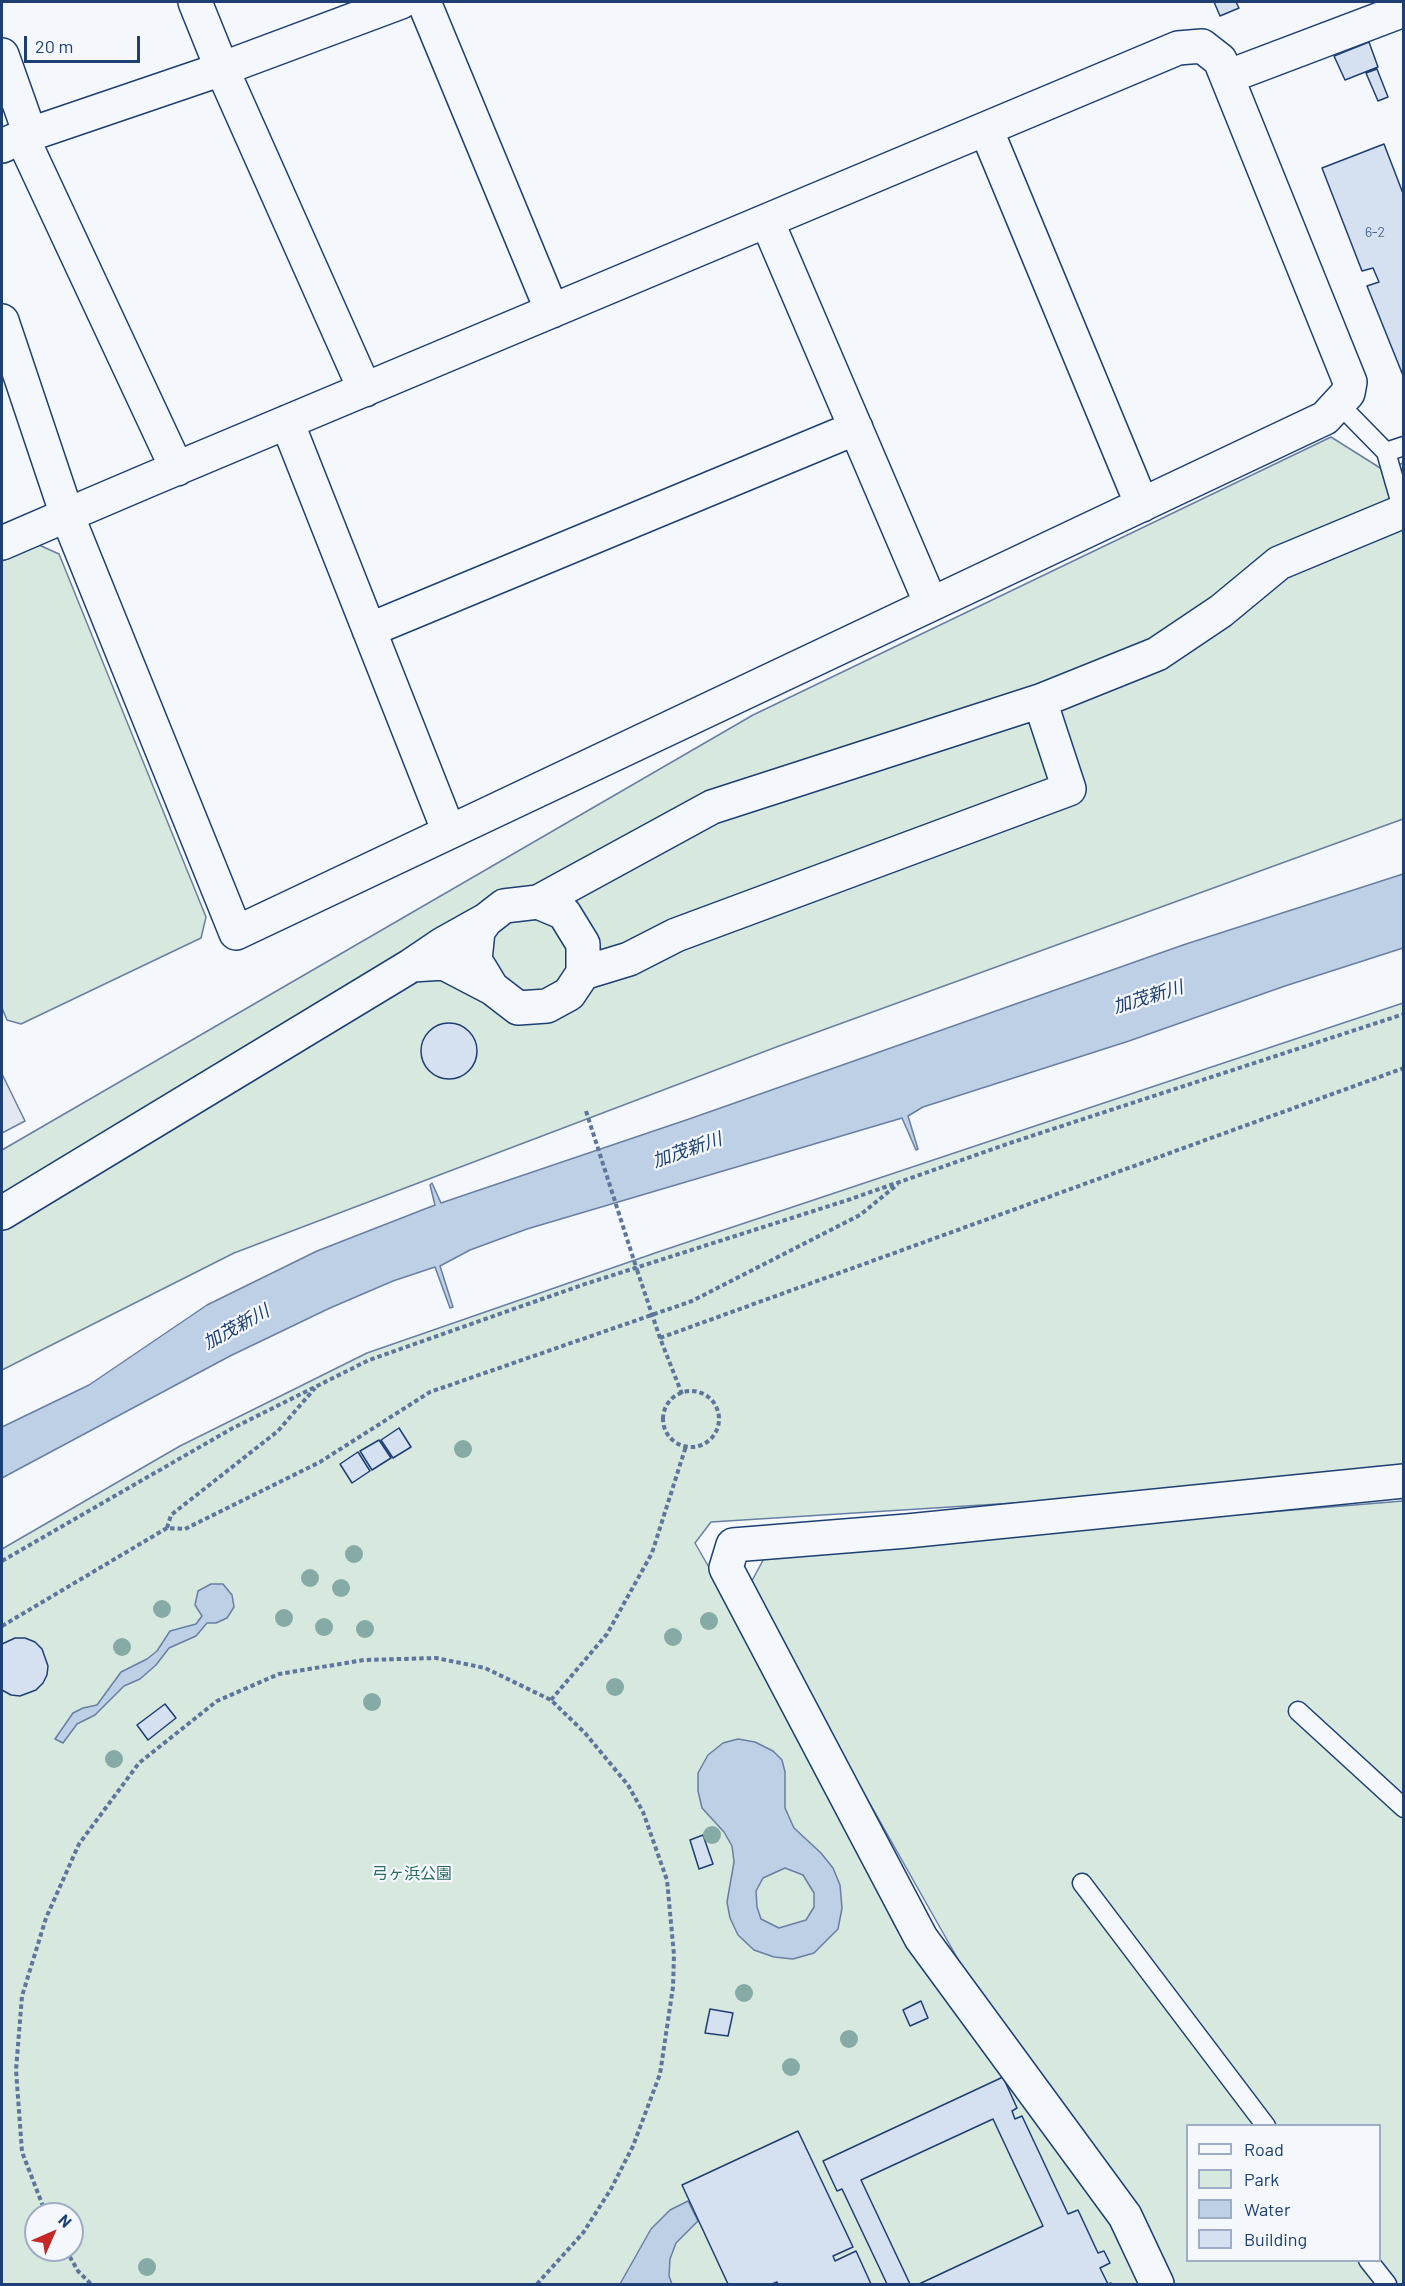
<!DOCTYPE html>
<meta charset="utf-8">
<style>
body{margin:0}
#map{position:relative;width:1405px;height:2286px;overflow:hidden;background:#f4f7fb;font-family:Barlow,sans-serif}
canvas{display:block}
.frame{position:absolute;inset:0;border:3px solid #1d3f73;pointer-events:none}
.legend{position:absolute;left:1186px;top:2124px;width:195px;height:138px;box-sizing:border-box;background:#f4f7fb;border:2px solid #9eadc5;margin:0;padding:8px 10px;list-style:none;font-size:18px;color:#1d3f73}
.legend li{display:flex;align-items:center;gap:12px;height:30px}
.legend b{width:30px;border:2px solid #9eadc5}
.north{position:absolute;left:24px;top:2202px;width:60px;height:60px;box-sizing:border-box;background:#f4f7fb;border:2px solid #9eadc5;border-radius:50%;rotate:45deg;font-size:16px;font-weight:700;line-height:24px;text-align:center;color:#1d3f73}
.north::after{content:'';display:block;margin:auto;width:21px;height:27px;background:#c62828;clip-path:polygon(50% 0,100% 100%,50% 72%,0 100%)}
.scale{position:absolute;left:24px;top:36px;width:116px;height:27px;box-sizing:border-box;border:3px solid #1d3f73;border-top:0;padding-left:8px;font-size:18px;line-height:21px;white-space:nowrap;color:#1d3f73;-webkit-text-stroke:4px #f4f7fb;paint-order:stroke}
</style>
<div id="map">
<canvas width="1405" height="2286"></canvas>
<div class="frame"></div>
<ul class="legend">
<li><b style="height:8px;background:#f4f7fb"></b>Road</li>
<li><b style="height:16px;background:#d7e8df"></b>Park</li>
<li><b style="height:16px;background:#bed0e5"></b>Water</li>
<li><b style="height:16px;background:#d5e0f0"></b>Building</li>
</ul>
<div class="north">N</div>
<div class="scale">20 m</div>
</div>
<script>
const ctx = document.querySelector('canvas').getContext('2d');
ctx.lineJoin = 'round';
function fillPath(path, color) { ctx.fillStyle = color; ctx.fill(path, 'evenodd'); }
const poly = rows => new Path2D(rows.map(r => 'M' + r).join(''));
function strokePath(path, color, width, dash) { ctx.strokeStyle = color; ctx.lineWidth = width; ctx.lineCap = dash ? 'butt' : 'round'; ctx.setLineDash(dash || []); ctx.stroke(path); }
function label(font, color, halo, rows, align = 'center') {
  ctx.font = font + ' Barlow,"Noto Sans JP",sans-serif'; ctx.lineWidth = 4.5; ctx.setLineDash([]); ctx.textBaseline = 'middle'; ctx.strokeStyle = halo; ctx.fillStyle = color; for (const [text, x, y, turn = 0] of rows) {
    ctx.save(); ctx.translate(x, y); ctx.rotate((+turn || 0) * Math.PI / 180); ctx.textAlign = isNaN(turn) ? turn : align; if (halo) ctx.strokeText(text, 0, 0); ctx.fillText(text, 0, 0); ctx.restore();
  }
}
const green = poly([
 [1331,437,1385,471,1403,463,1403,819,779,1046,234,1253,2,1370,2,1150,753,715,1331,437],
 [39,545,59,554,206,917,201,938,21,1024,7,1020,2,1008,2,561,39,545],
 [1403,1003,1403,1469,1030,1502,711,1522,695,1543,823,1766,894,1924,1112,2218,1143,2284,2,2284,2,1549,180,1446,367,1353,658,1252,1403,1003],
 [36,2214,72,2214,72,2250,36,2250,36,2214],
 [1403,1501,1403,2284,1171,2284,981,2000,748,1588,767,1553,1403,1501],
 [1188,2126,1380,2126,1380,2260,1188,2260,1188,2126]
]);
fillPath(green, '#d7e8df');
strokePath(green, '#687fa3', 1.5);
const parking = poly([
 [2,1074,25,1121,2,1133,2,1074]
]);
fillPath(parking, '#e3e8f0');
strokePath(parking, '#687fa3', 1.5);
const water = poly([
 [1403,874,1403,948,1285,986,1129,1041,923,1107,908,1116,918,1149,916,1150,902,1118,527,1229,470,1250,440,1266,453,1307,450,1308,435,1267,393,1281,330,1308,230,1356,2,1478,2,1427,89,1385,207,1305,317,1251,435,1205,430,1185,432,1183,441,1203,692,1118,1183,945,1403,874],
 [211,1584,223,1584,232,1595,234,1607,227,1618,216,1623,207,1623,196,1636,169,1648,156,1665,140,1679,124,1686,95,1715,77,1724,63,1743,55,1739,73,1713,83,1708,97,1705,121,1672,147,1659,157,1651,170,1631,196,1624,202,1616,195,1605,198,1591,211,1584],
 [738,1739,755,1742,773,1751,782,1760,785,1772,785,1808,794,1828,821,1853,833,1868,840,1885,842,1908,838,1929,814,1953,793,1959,774,1957,754,1950,738,1935,730,1918,727,1902,734,1862,732,1846,724,1832,702,1808,698,1791,698,1773,708,1755,723,1743,738,1739],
 [785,1868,803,1875,814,1893,814,1907,806,1920,779,1928,761,1919,757,1907,756,1891,763,1878,785,1868],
 [688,2201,698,2221,676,2243,670,2259,669,2276,672,2284,620,2284,651,2229,670,2210,688,2201]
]);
fillPath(water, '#bed0e5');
strokePath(water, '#687fa3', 1.5);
const building = poly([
 [1214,2,1236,2,1239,8,1220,16,1214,2],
 [1369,42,1378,67,1345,80,1334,56,1369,42],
 [1377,69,1388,97,1378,101,1366,73,1377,69],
 [1384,144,1404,196,1404,378,1367,286,1379,282,1373,268,1362,271,1322,168,1384,144],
 '421 1051a28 28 0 1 1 56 0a28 28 0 1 1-56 0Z',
 [399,1428,411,1447,393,1458,381,1440,399,1428],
 [379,1440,391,1458,372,1470,360,1451,379,1440],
 [358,1452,370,1471,352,1483,340,1464,358,1452],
 [15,1638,25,1638,35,1642,42,1649,48,1666,47,1675,43,1683,36,1690,20,1696,11,1695,2,1690,2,1644,15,1638],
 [165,1704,176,1718,148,1740,137,1725,165,1704],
 [703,1835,713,1864,699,1869,690,1840,703,1835],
 [921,2001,928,2018,910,2026,903,2010,921,2001],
 [710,2009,733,2013,728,2036,705,2033,710,2009],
 [1003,2077,1017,2108,1012,2111,1015,2119,1022,2116,1068,2214,1078,2210,1098,2253,1104,2251,1110,2263,1100,2268,1108,2284,1111,2283,1111,2284,919,2284,1043,2226,993,2119,861,2180,910,2284,887,2284,842,2189,837,2191,823,2161,1003,2077],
 [798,2131,853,2247,833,2256,835,2261,856,2251,871,2284,778,2284,777,2282,772,2284,728,2284,682,2185,798,2131]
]);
fillPath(building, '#d5e0f0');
strokePath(building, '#1d3f73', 1.5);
const service = poly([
 [1339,404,1386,452,1403,511],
 [1386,452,1404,446],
 [1298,1711,1404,1808],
 [1082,1883,1266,2126],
 [1368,2260,1387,2284]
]);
const minor = poly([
 [195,2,222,69,365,390],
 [424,2,552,311],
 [2,55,30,134],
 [1227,77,1404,10],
 [986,129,1142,505],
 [767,221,931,604],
 [2,321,67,515,236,933,1325,418,1348,393,1350,382,1220,60,1202,46,1178,48,149,480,67,515,2,543],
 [287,422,449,832],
 [177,469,22,137,216,71,401,2],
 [369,630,856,428],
 [1040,701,1157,654,1221,611,1279,563,1404,511],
 [538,902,712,807,1040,701,1069,789,676,935,629,959,583,973],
 [486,920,443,944,412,965,444,963,492,988,518,1008,547,1006,569,994,583,973,583,944,564,913,538,902,504,906,486,920,478,931,475,960,492,988],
 [2,1213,412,965],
 [1157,2284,1125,2216,921,1938,726,1568,733,1545,907,1531,1404,1481]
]);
const tertiary = poly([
 [2,146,22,137]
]);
strokePath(service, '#1d3f73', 21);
strokePath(minor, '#1d3f73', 36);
strokePath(tertiary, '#1d3f73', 36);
strokePath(poly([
 [637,1270,660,1338,682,1394],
 [660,1338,1404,1068],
 '663 1419a28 28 0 1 1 56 0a28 28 0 1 1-56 0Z',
 [167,1528,171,1515,278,1431,315,1388],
 [2,1561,231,1429,369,1360,582,1285,851,1199,1013,1142,1404,1014],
 [2,1626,167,1528,185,1529,320,1462,430,1392,692,1301,860,1215,898,1184],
 [551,1700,607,1634,652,1553,686,1446],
 [46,2214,22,2152,16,2070,22,1996,46,1918,79,1844,139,1763,217,1701,279,1674,364,1660,436,1658,485,1668,551,1700,585,1733,628,1785,643,1812,667,1880,674,1955,673,1987,660,2074,633,2146,611,2189,583,2233,537,2284],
 [66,2250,78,2271,91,2284]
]), '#5e769c', 4, [4.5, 3]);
strokePath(service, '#f4f7fb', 18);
strokePath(minor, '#f4f7fb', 33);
strokePath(tertiary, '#f4f7fb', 33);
strokePath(poly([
 [586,1111,637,1270]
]), '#5e769c', 4, [4.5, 3]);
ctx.fillStyle = '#86aba6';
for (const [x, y] of [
 [463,1449],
 [354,1554],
 [310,1578],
 [341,1588],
 [162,1609],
 [284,1618],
 [709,1621],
 [324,1627],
 [365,1629],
 [673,1637],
 [122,1647],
 [615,1687],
 [372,1702],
 [114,1759],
 [712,1835],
 [744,1993],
 [849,2039],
 [791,2067],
 [147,2267]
]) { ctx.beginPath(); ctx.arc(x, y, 9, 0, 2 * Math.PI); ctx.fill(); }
label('14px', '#4b6792', null, [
 ["6-2",1375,232]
]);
label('16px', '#2c6c60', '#f4f7fb', [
 ["弓ヶ浜公園",412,1874]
]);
label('italic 18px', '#1d3f73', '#f4f7fb', [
 ["加茂新川",1148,997,-17],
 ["加茂新川",687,1150,-19],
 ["加茂新川",236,1327,-29]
]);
</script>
